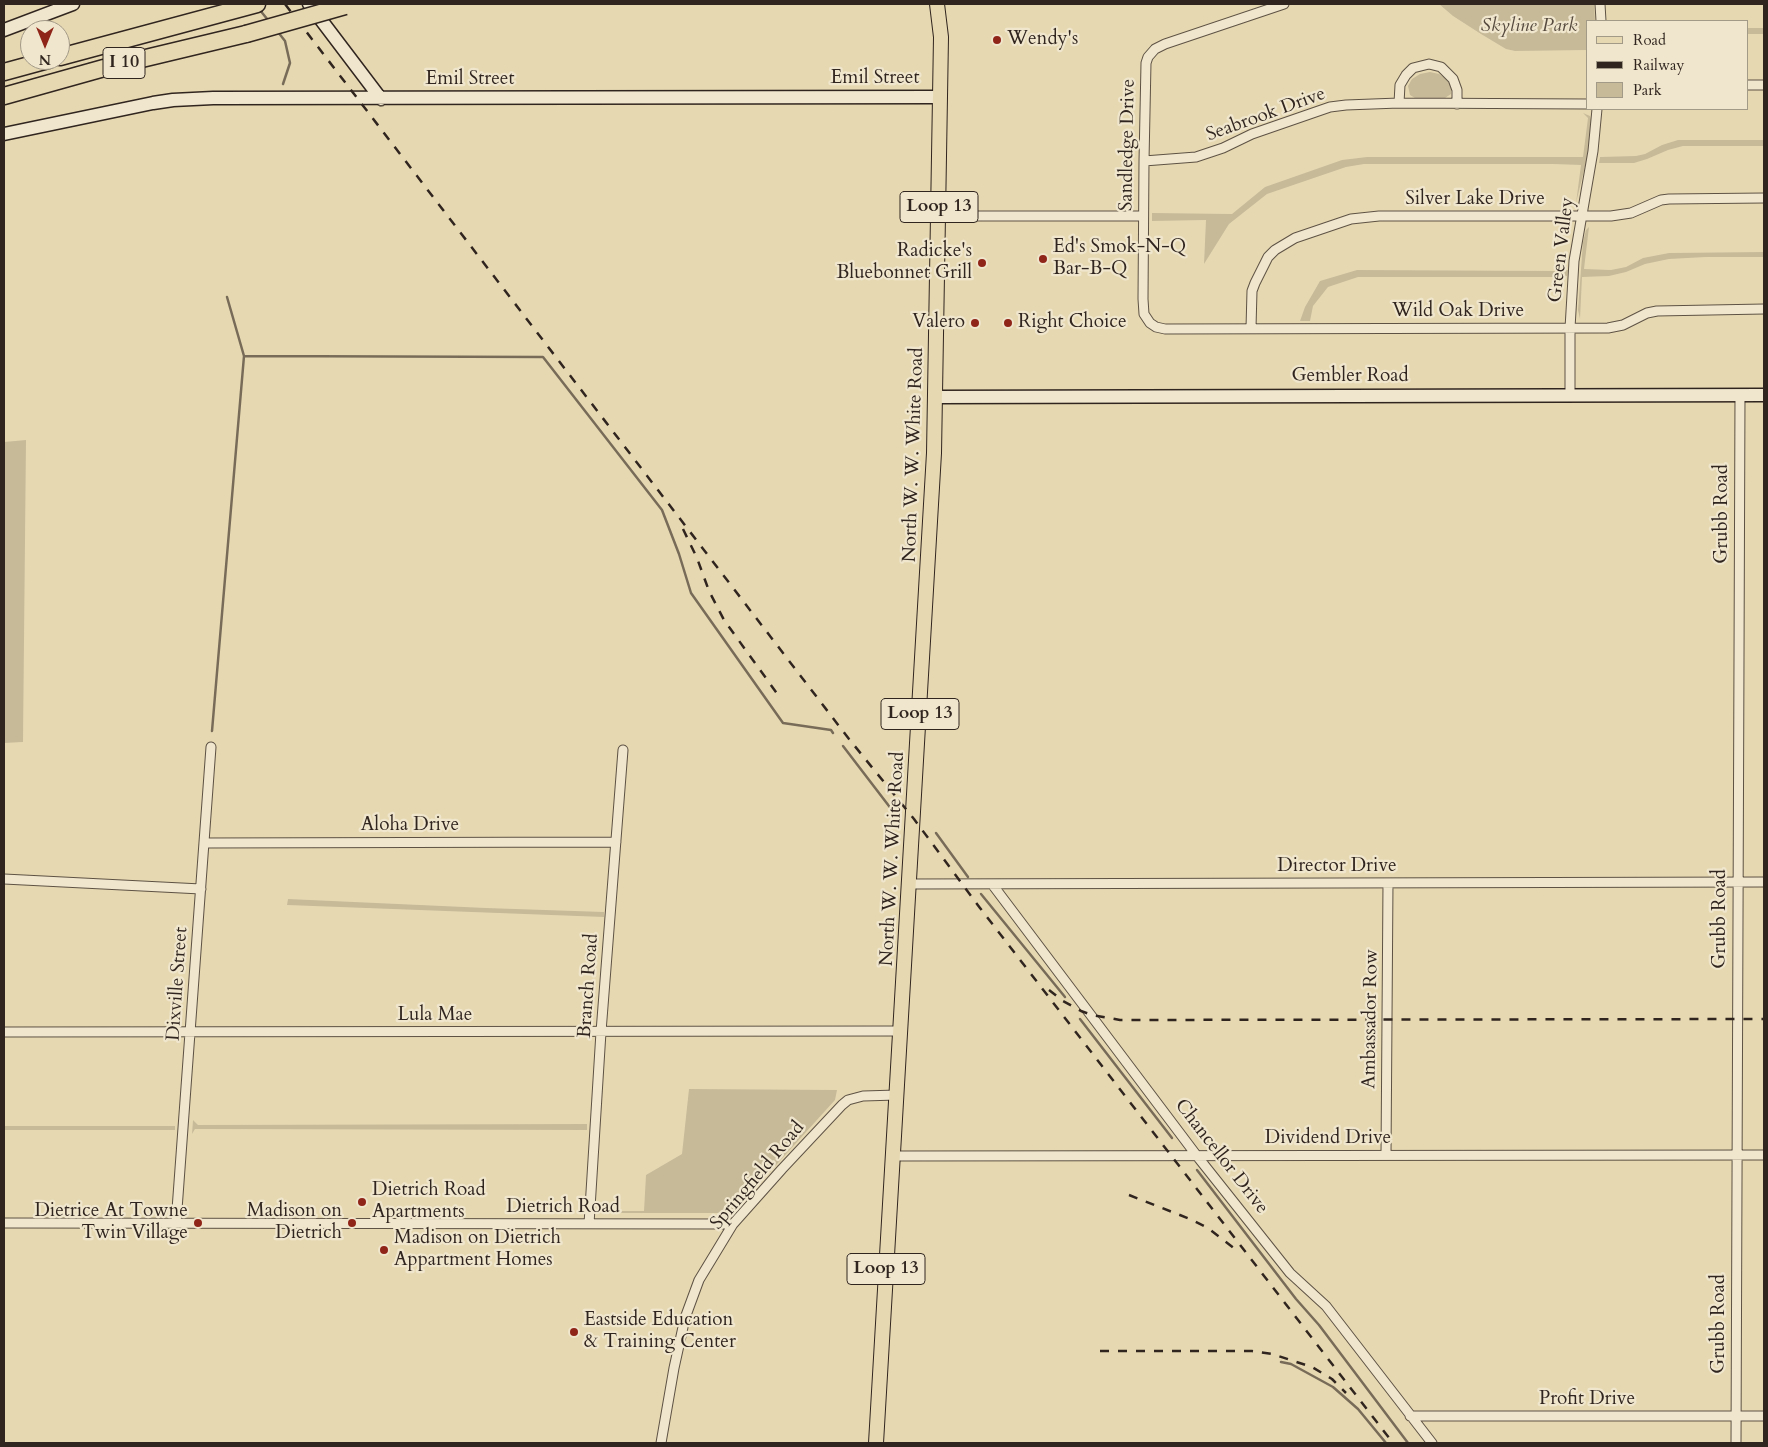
<!DOCTYPE html>
<style>
body{margin:0}
#map{position:relative;width:1768px;height:1447px;overflow:hidden;background:#e6d9b2;font-family:Cardo,serif}
canvas{display:block}
.frame{position:absolute;inset:0;border:5px solid #31251f;pointer-events:none}
.legend{position:absolute;left:1586px;top:20px;width:162px;height:90px;box-sizing:border-box;background:#efe6cd;border:1px solid #a39987;margin:0;padding:6px 9px;list-style:none;font-size:15px;color:#31251f}
.legend li{display:flex;align-items:center;gap:10px;height:25px}
.legend b{width:25px;border:1px solid #a39987}
.north{position:absolute;left:20px;top:20px;width:50px;height:50px;box-sizing:border-box;background:#efe6cd;border:1px solid #a39987;border-radius:50%;rotate:180deg;font-size:14px;font-weight:700;line-height:20px;text-align:center;color:#31251f}
.north::after{content:'';display:block;margin:auto;width:18px;height:22px;background:#8f2418;clip-path:polygon(50% 0,100% 100%,50% 72%,0 100%)}
</style>
<div id="map">
<canvas width="1768" height="1447"></canvas>
<div class="frame"></div>
<ul class="legend">
<li><b style="height:6px;background:#e6d9b2"></b>Road</li>
<li><b style="height:6px;background:#31251f"></b>Railway</li>
<li><b style="height:14px;background:#c7ba99"></b>Park</li>
</ul>
<div class="north">N</div>
</div>
<script>
const ctx = document.querySelector('canvas').getContext('2d');
ctx.lineJoin = 'round';
function fillPath(path, color) { ctx.fillStyle = color; ctx.fill(path, 'evenodd'); }
const poly = rows => new Path2D(rows.map(r => 'M' + r).join(''));
function strokePath(path, color, width, dash) { ctx.strokeStyle = color; ctx.lineWidth = width; ctx.lineCap = dash ? 'butt' : 'round'; ctx.setLineDash(dash || []); ctx.stroke(path); }
function label(font, color, halo, rows, align = 'center') {
  ctx.font = font + ' Cardo,serif'; ctx.lineWidth = 4.5; ctx.setLineDash([]); ctx.textBaseline = 'middle'; ctx.strokeStyle = halo; ctx.fillStyle = color; for (const [text, x, y, turn = 0] of rows) {
    ctx.save(); ctx.translate(x, y); ctx.rotate((+turn || 0) * Math.PI / 180); ctx.textAlign = isNaN(turn) ? turn : align; if (halo) ctx.strokeText(text, 0, 0); ctx.fillText(text, 0, 0); ctx.restore();
  }
}
fillPath(poly([
 [1439,4,1594,4,1595,21,1587,21,1587,50,1515,51,1506,49,1481,34,1453,16],
 [1747,28,1764,28,1764,34,1747,34],
 [1430,72,1439,74,1447,79,1451,87,1451,94,1445,98,1415,98,1410,95,1408,86,1412,79,1420,74],
 [1583,113,1590,116,1592,124,1587,158,1576,203,1581,165,1553,164,1364,164,1346,167,1267,194,1229,224,1204,264,1206,220,1152,221,1152,213,1232,214,1265,187,1342,160,1367,157,1583,157,1588,118],
 [1678,140,1764,140,1764,146,1683,146,1668,150,1647,159,1634,163,1599,163,1600,157,1636,156,1645,154,1662,145],
 [1589,227,1584,269,1611,270,1626,267,1643,258,1669,253,1764,252,1764,257,1706,257,1669,259,1645,264,1626,272,1609,276,1582,277,1580,319,1578,310,1583,242,1586,230],
 [1357,270,1558,271,1568,270,1567,276,1560,277,1358,277,1328,287,1313,306,1310,321,1300,321,1305,307,1320,281],
 [26,440,23,742,4,743,4,442],
 [288,899,486,908,604,912,604,917,287,905],
 [689,1089,837,1090,835,1100,739,1206,731,1213,601,1213,600,1211,644,1211,646,1175,682,1154],
 [193,1120,198,1125,587,1124,587,1130,195,1129,192,1134],
 [4,1126,175,1126,175,1130,4,1130]
]), '#c7ba99');
strokePath(poly([
 [259,9,268,20],
 [278,32,285,41,290,63,283,84],
 [244,356,543,357,662,510,679,554,691,593,783,723,831,730,833,733],
 [212,731,244,356,227,297],
 [843,746,892,810,898,813],
 [936,833,968,877],
 [981,894,1065,997],
 [1080,1019,1172,1138],
 [1197,1170,1296,1299,1319,1325,1408,1443],
 [1281,1362,1291,1364,1333,1387,1358,1409,1386,1443]
]), '#786c59', 2.5);
const street = poly([
 [1284,4,1165,44,1155,49,1148,57,1146,63,1144,161,1143,299,1144,314,1150,323,1156,327,1165,329,1608,328,1623,325,1647,313,1657,311,1764,309],
 [1600,4,1601,21],
 [1747,85,1764,85],
 [1399,103,1400,85,1406,75,1413,68,1429,64,1441,67,1453,79,1457,90,1457,104],
 [1144,161,1196,157,1223,148,1252,134,1330,107,1346,105,1399,103,1587,104],
 [939,216,1143,216],
 [1251,328,1252,291,1255,283,1268,257,1275,250,1295,238,1351,219,1379,216,1611,216,1631,213,1661,200,1669,199,1764,198],
 [1570,395,1570,328,1574,261,1593,151,1597,109],
 [204,843,616,842],
 [4,879,201,889],
 [909,884,1764,882],
 [992,884,1197,1156,1290,1273,1326,1306,1432,1443],
 [4,1032,901,1031],
 [1386,1155,1388,883],
 [892,1156,1764,1155],
 [4,1223,733,1224],
 [176,1223,211,747],
 [589,1224,601,1032,623,750],
 [1410,1416,1764,1416],
 [661,1443,674,1368,685,1318,699,1280,733,1224,782,1169,842,1105,848,1100,863,1096,897,1095],
 [1736,1443,1740,395]
]);
const secondary = poly([
 [309,4,381,99],
 [4,30,73,4],
 [4,134,153,103,173,100,213,98,940,97],
 [936,397,1764,395]
]);
const primary = poly([
 [876,1443,934,453,941,37,937,4]
]);
const highway = poly([
 [60,57,257,4],
 [4,72,48,60],
 [4,96,104,68,246,34]
]);
strokePath(street, '#5e5244', 11);
strokePath(secondary, '#31251f', 15);
strokePath(primary, '#31251f', 16);
strokePath(highway, '#31251f', 19);
strokePath(street, '#efe6cd', 9);
strokePath(secondary, '#efe6cd', 12);
strokePath(primary, '#e6d9b2', 14);
strokePath(highway, '#e6d9b2', 16);
strokePath(poly([
 [285,4,849,739,914,819,980,908,1393,1443],
 [683,529,697,558,709,591,724,620,781,699],
 [1049,990,1063,1001,1081,1011,1092,1015,1120,1020,1764,1019],
 [1129,1195,1190,1219,1208,1228,1239,1252],
 [1100,1351,1252,1351,1272,1354,1312,1367,1332,1379,1346,1393]
]), '#31251f', 2.5, [9, 9]);
const highwayBridge = poly([
 [246,34,345,6]
]);
strokePath(highwayBridge, '#31251f', 19, []);
strokePath(highwayBridge, '#e6d9b2', 16);
for (const [x, y, r, color] of [
 [997,40,5,"#8f2418"],
 [1043,259,5,"#8f2418"],
 [982,263,5,"#8f2418"],
 [975,323,5,"#8f2418"],
 [1008,323,5,"#8f2418"],
 [362,1202,5,"#8f2418"],
 [198,1223,5,"#8f2418"],
 [352,1223,5,"#8f2418"],
 [384,1250,5,"#8f2418"],
 [574,1332,5,"#8f2418"]
]) { const dot = new Path2D(); dot.arc(x, y, r, 0, 2 * Math.PI); ctx.fillStyle = color; ctx.fill(dot); strokePath(dot, '#efe6cd', 2); }
for (const [x, y, w] of [
 [124,63,42],
 [939,207,78],
 [920,714,78],
 [886,1269,78]
]) { const box = new Path2D(); box.roundRect(x - w / 2, y - 15.5, w, 31, 4); ctx.fillStyle = '#efe6cd'; ctx.fill(box); strokePath(box, '#31251f', 1); }
label('bold 18px', '#31251f', null, [
 ["I 10",124,63],
 ["Loop 13",939,207],
 ["Loop 13",920,714],
 ["Loop 13",886,1269]
]);
label('italic 19px', '#564a3e', '#efe6cd', [
 ["Skyline Park",1529,27]
]);
label('19px', '#31251f', '#efe6cd', [
 ["Wendy's",1007,40],
 ["Ed's Smok-N-Q",1053,248],
 ["Bar-B-Q",1053,270],
 ["Radicke's",972,252,"right"],
 ["Bluebonnet Grill",972,274,"right"],
 ["Valero",965,323,"right"],
 ["Right Choice",1018,323],
 ["Dietrich Road",372,1191],
 ["Apartments",372,1213],
 ["Dietrice At Towne",188,1212,"right"],
 ["Twin Village",188,1234,"right"],
 ["Madison on",342,1212,"right"],
 ["Dietrich",342,1234,"right"],
 ["Madison on Dietrich",394,1239],
 ["Appartment Homes",394,1261],
 ["Eastside Education",584,1321],
 ["& Training Center",584,1343]
], 'left');
label('19px', '#31251f', '#efe6cd', [
 ["Emil Street",875,79],
 ["Emil Street",470,80],
 ["Seabrook Drive",1266,115,-20],
 ["Sandledge Drive",1128,145,-89],
 ["Silver Lake Drive",1475,200],
 ["Green Valley",1562,250,-83],
 ["Wild Oak Drive",1458,312],
 ["Gembler Road",1350,377],
 ["North W. W. White Road",914,455,-88],
 ["Grubb Road",1723,514,-90],
 ["Aloha Drive",410,826],
 ["North W. W. White Road",893,859,-87],
 ["Director Drive",1337,867],
 ["Grubb Road",1721,919,-90],
 ["Dixville Street",178,984,-86],
 ["Branch Road",589,986,-86],
 ["Lula Mae",435,1016],
 ["Ambassador Row",1371,1019,-89],
 ["Dividend Drive",1328,1139],
 ["Chancellor Drive",1221,1157,52],
 ["Springfield Road",758,1176,-50],
 ["Dietrich Road",563,1208],
 ["Grubb Road",1720,1324,-90],
 ["Profit Drive",1587,1400]
]);
</script>
